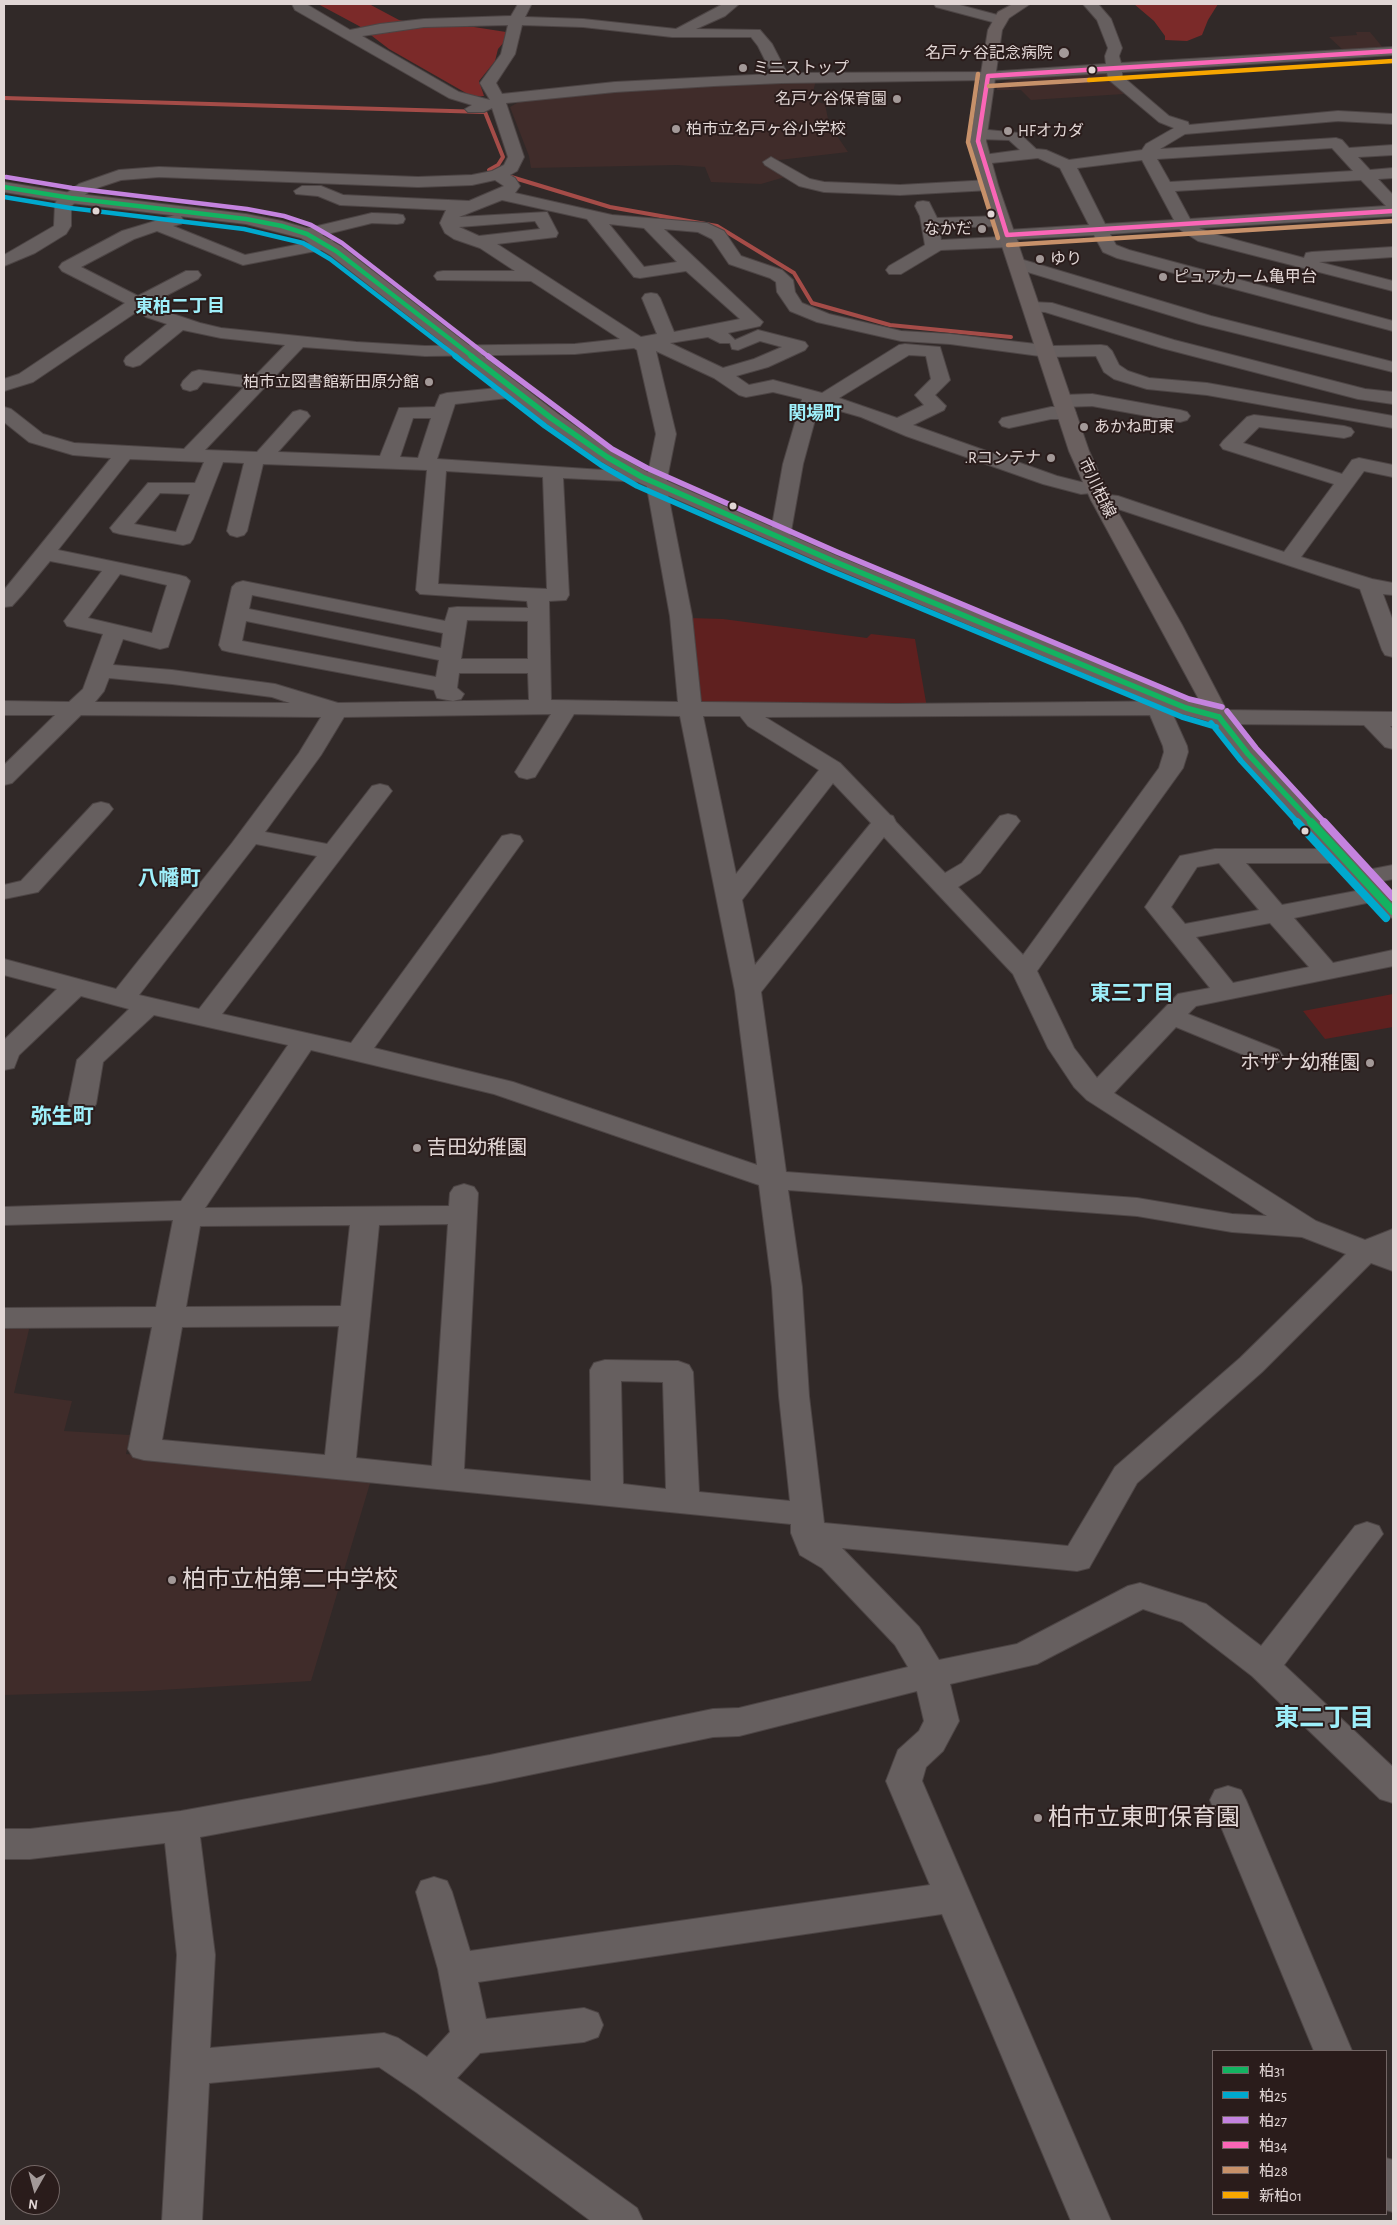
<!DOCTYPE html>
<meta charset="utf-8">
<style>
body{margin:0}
#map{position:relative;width:1397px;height:2225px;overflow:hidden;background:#312928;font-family:"Alegreya Sans","Noto Sans JP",sans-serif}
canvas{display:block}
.frame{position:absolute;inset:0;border:5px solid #e1d6d5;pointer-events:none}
.legend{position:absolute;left:1212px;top:2050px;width:175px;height:165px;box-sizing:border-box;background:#2a1c1b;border:1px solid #736665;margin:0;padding:6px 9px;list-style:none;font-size:15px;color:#e1d6d5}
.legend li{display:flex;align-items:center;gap:10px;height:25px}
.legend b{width:25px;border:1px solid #736665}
.north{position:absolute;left:10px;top:2165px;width:50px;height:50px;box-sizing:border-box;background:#2a1c1b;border:1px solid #736665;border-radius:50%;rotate:187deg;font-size:14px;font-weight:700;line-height:20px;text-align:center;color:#e1d6d5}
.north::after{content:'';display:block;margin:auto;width:18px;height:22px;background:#a39998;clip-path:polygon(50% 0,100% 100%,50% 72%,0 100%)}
</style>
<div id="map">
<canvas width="1397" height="2225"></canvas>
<div class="frame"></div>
<ul class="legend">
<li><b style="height:6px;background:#13b361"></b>柏31</li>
<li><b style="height:6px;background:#00a9ce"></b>柏25</li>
<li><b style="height:6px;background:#c483df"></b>柏27</li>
<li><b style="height:6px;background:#fa66b7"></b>柏34</li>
<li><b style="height:6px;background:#c7916a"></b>柏28</li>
<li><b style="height:6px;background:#f7a600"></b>新柏01</li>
</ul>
<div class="north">N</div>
</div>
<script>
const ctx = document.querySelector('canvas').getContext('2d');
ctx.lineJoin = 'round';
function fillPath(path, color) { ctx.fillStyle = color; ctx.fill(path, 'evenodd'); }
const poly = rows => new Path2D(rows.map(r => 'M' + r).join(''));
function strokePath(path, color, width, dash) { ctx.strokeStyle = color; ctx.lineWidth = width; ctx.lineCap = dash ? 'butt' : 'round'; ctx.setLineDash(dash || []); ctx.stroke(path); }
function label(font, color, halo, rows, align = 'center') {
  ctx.font = font + ' "Alegreya Sans","Noto Sans JP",sans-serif'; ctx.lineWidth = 4; ctx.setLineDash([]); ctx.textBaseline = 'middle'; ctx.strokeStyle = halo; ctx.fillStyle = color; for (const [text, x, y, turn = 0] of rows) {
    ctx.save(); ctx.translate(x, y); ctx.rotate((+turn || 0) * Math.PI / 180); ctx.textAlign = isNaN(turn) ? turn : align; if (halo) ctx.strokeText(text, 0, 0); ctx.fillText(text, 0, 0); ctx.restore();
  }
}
fillPath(poly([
 [1356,32,1370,32,1384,49,1343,50,1329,37,1357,35],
 [1109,72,1109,77,1124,94,1031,100,1021,90,997,90,997,84,1014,79],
 [816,80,811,100,825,104,829,124,848,152,762,162,785,177,761,184,711,182,705,167,677,165,531,168,529,156,510,107,522,100,615,90],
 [4,1321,31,1321,14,1393,72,1401,64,1431,130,1435,126,1454,371,1480,311,1681,144,1691,4,1695]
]), '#402c2a');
fillPath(poly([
 [689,618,723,619,867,638,871,634,915,639,927,708,699,707],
 [1393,994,1393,1027,1325,1039,1303,1011]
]), '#5f201f');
fillPath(poly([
 [318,4,369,4,399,20,426,26,474,27,506,32,505,41,498,49,495,61,479,81,484,96,473,97,389,49,359,26],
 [1134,4,1218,4,1208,20,1202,35,1187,41,1165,40,1165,36,1154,21]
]), '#7b2a29');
strokePath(poly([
 [4,98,485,112,503,157,498,165,489,170,498,173],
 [508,176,610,207,717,226,794,273,812,303,890,325,1011,337]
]), '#a54c48', 4);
const minor = poly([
 [292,4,306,4,350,30,380,24,424,19,511,16,518,4,531,5,525,17,583,19,676,29,723,4,739,4,725,16,696,29,760,30,772,44,787,73,988,72,1106,64,1105,56,1108,48,1097,20,1083,4,1098,4,1111,19,1122,48,1119,56,1121,63,1393,47,1393,55,1122,72,1122,76,1169,116,1188,122,1189,125,1338,111,1393,114,1393,124,1338,121,1185,134,1160,149,1336,138,1342,140,1349,148,1393,145,1393,155,1358,157,1370,170,1393,168,1393,178,1378,179,1393,195,1393,216,1199,228,1210,233,1304,258,1306,253,1312,252,1393,247,1393,257,1319,262,1393,281,1393,291,1198,241,1179,229,1110,234,1116,245,1129,250,1393,321,1393,331,1117,258,1103,252,1094,235,1017,239,1018,242,1016,246,1010,247,941,250,901,274,889,274,886,270,889,266,925,245,920,216,915,206,917,202,923,201,929,202,937,218,1002,216,1008,217,1010,221,1008,225,1002,226,939,228,941,240,1000,237,999,235,1001,231,1007,230,1089,225,1060,168,1038,158,982,164,976,162,974,159,976,156,1020,150,1009,140,978,139,970,134,978,129,1019,133,1036,149,1046,150,1069,160,1142,150,1146,144,1174,128,1159,122,1109,80,1107,73,988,80,782,83,714,86,615,92,506,103,524,157,517,171,510,175,515,178,520,186,515,193,612,215,707,223,724,231,741,256,782,270,793,280,795,292,802,303,829,314,901,331,950,334,1053,346,1101,345,1107,346,1112,351,1119,365,1128,371,1149,378,1207,383,1393,416,1393,428,1207,395,1147,389,1114,379,1104,372,1096,356,1047,357,950,344,901,341,817,322,790,311,777,292,776,282,770,278,729,264,712,239,698,232,664,229,763,322,760,326,728,333,735,340,758,330,805,342,808,346,805,350,768,367,736,376,749,385,773,380,822,393,899,345,905,344,940,347,950,380,935,395,946,406,944,410,913,425,1057,476,1081,482,1102,484,1105,488,1102,492,1081,494,1043,484,906,436,861,417,819,405,803,464,790,537,787,541,780,543,773,541,770,537,783,464,802,399,773,392,746,397,739,395,714,378,656,351,676,434,666,484,692,616,701,702,896,704,1186,701,1194,703,1197,708,1194,713,1173,715,1187,746,1188,752,1183,768,1037,971,1074,1048,1097,1078,1178,994,1210,988,1145,907,1180,856,1215,849,1341,849,1350,851,1353,856,1350,861,1341,863,1246,863,1282,905,1377,887,1386,889,1389,894,1386,899,1294,918,1333,963,1393,950,1393,966,1196,1006,1188,1014,1279,1050,1283,1056,1279,1062,1270,1064,1261,1062,1176,1027,1114,1093,1316,1221,1365,1240,1393,1229,1393,1271,1371,1263,1262,1372,1137,1483,1089,1568,1077,1571,842,1548,919,1627,939,1660,1017,1644,1128,1586,1140,1583,1206,1604,1261,1646,1355,1526,1367,1522,1379,1526,1383,1534,1284,1665,1393,1767,1393,1803,1380,1799,1252,1676,1182,1622,1143,1609,1037,1664,950,1684,959,1721,943,1751,926,1767,922,1781,1111,2221,1071,2221,942,1914,478,1982,486,2019,584,2008,598,2013,603,2025,598,2037,584,2042,480,2053,457,2078,637,2208,643,2221,591,2221,416,2092,379,2067,209,2083,202,2221,162,2221,177,1955,165,1843,30,1859,4,1859,4,1829,30,1829,181,1811,490,1755,713,1709,739,1708,908,1667,895,1645,822,1568,800,1555,791,1533,791,1524,144,1460,133,1457,128,1449,152,1327,4,1328,4,1308,156,1307,173,1220,4,1225,4,1207,181,1201,288,1045,154,1015,103,1062,96,1104,92,1110,82,1112,72,1110,68,1104,77,1060,129,1009,81,996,19,1055,14,1068,4,1070,4,1040,57,989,4,975,4,959,116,989,232,843,299,753,321,717,81,715,12,783,4,785,4,765,55,715,4,715,4,701,69,702,83,689,103,634,67,626,64,621,102,571,50,561,22,595,12,606,4,607,4,590,111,458,73,455,29,442,4,422,4,407,11,409,43,434,74,443,184,449,244,387,203,382,197,389,190,391,183,389,181,385,183,381,192,372,199,370,254,377,285,345,221,338,183,330,140,365,133,367,126,365,124,361,126,357,167,324,146,317,138,311,33,382,4,391,4,379,19,374,125,303,62,271,59,267,62,263,122,231,175,215,181,216,183,220,181,224,173,226,245,255,326,239,332,240,335,244,332,248,326,249,243,265,157,231,134,239,81,267,138,296,186,271,198,271,201,275,198,279,150,304,158,309,200,323,221,328,356,342,425,346,575,344,620,339,531,281,437,280,434,276,437,272,443,271,515,271,480,248,454,239,445,233,440,223,446,210,340,205,318,196,296,194,294,191,302,186,321,186,343,195,469,201,504,186,495,180,472,185,418,187,159,177,121,180,91,190,71,206,71,226,66,234,35,253,4,266,4,255,54,226,55,204,57,200,79,184,119,170,159,167,418,177,472,175,492,171,504,165,508,157,492,108,484,112,468,112,465,109,472,105,449,98,295,10,292,4],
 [508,25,501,54,480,83,490,100,459,92,362,36,424,27,508,25],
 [522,25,583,27,672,37,751,37,758,46,772,74,615,82,502,94,496,83,515,54,522,25],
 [1332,148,1353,171,1170,182,1157,159,1332,148],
 [1142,160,1174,220,1105,224,1077,168,1142,160],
 [1361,180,1386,206,1190,219,1175,191,1361,180],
 [502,200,587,219,634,277,640,278,686,271,740,319,674,332,660,298,657,294,651,293,645,294,642,298,657,334,641,337,497,244,556,237,558,233,547,212,459,217,502,200],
 [535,221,540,229,479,236,459,227,535,221],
 [609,224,644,228,677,262,644,267,609,224],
 [708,337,720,343,730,343,732,349,738,350,760,341,782,347,754,359,723,368,670,343,708,337],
 [303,347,425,356,575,354,634,348,637,350,656,434,648,473,437,459,455,404,525,396,527,392,525,388,518,386,447,393,440,395,435,407,399,408,380,456,278,452,310,416,307,412,300,410,293,412,257,452,205,450,303,347],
 [909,355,926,356,931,379,915,395,924,405,897,418,839,398,909,355],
 [413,418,431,418,418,458,400,457,413,418],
 [130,459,204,462,195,483,148,483,110,528,113,532,120,534,183,545,190,543,193,539,223,462,244,463,227,531,230,535,237,537,244,535,247,531,263,464,427,470,416,590,420,594,527,601,528,608,457,607,449,608,445,621,243,581,236,583,232,587,219,645,222,650,230,652,434,690,437,698,453,701,461,699,464,694,457,688,459,673,528,673,529,700,338,703,275,684,172,670,113,665,123,639,160,649,168,647,190,581,186,577,179,575,58,550,130,459],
 [446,471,543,477,547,589,438,584,446,471],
 [563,478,646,482,670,616,678,702,551,700,549,601,566,600,569,595,563,478],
 [160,493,190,494,176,532,134,524,160,493],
 [120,574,167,585,152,633,88,618,120,574],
 [252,595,443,633,441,648,249,609,252,595],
 [467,620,528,621,528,659,461,659,467,620],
 [246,621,439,660,436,677,242,641,246,621],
 [109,678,172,684,272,697,290,703,95,702,104,691,109,678],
 [551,714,515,772,519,777,527,779,535,777,574,714,680,716,735,991,757,1165,513,1082,374,1048,523,841,520,836,511,834,502,836,351,1043,222,1014,392,791,388,786,380,784,372,786,327,844,265,832,321,755,344,717,551,714],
 [1150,715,1163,746,1164,752,1159,768,1023,955,958,887,980,873,1020,821,1016,816,1008,814,1000,816,962,863,945,873,896,822,893,816,890,815,840,763,765,717,1150,715],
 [703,716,740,716,748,726,819,770,736,874,703,716],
 [833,783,871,823,755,965,742,900,833,783],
 [884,837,1013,974,1048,1048,1074,1087,1087,1100,1267,1216,1232,1214,1137,1198,786,1172,761,992,884,837],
 [256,844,317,856,199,1009,139,995,256,844],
 [1219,863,1259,910,1185,924,1171,907,1197,867,1219,863],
 [1270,923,1309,967,1233,983,1196,937,1270,923],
 [311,1050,494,1094,759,1185,772,1287,779,1396,790,1501,699,1492,693,1372,689,1365,678,1361,605,1360,594,1363,590,1370,591,1481,464,1469,478,1193,474,1187,464,1184,454,1187,450,1193,449,1206,205,1208,311,1050],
 [788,1190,1137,1216,1232,1232,1302,1237,1346,1254,1240,1358,1115,1467,1068,1546,824,1523,809,1396,802,1287,788,1190],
 [448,1224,432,1466,356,1458,379,1225,448,1224],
 [350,1225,341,1306,186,1307,200,1226,350,1225],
 [339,1326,325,1455,162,1440,182,1327,339,1326],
 [621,1381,663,1382,666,1489,623,1484,621,1381],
 [917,1691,924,1721,919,1731,898,1750,886,1781,930,1885,470,1951,452,1892,447,1881,434,1877,421,1881,416,1892,438,1969,450,2032,427,2057,398,2038,384,2033,210,2048,215,1955,200,1837,490,1783,713,1737,739,1736,917,1691],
 [934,4,956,4,1005,17,1007,20,1000,24,936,7,934,4],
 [771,157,810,179,824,182,900,185,990,180,998,185,990,190,900,195,824,192,799,186,765,165,763,162,771,157],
 [372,213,397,214,403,215,405,219,403,223,397,224,372,223,307,239,301,238,299,234,301,230,372,213],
 [1017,258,1211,316,1393,362,1393,372,1199,324,1011,267,1008,263,1011,259,1017,258],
 [1032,302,1052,303,1174,340,1365,389,1393,392,1393,404,1358,399,1162,348,1045,312,1026,311,1023,307,1026,303,1032,302],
 [1092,394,1180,410,1187,412,1190,416,1187,420,1180,422,1092,406,1063,407,1056,405,1054,401,1056,397,1063,395,1092,394],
 [1051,407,1066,407,1073,409,1076,413,1073,417,1066,419,1051,419,1009,428,1002,426,999,422,1002,418,1051,407],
 [1254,415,1344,426,1351,428,1354,432,1351,436,1344,438,1259,427,1243,443,1342,474,1352,460,1359,458,1393,465,1393,477,1364,471,1301,557,1372,579,1393,583,1393,595,1383,594,1393,621,1393,657,1385,655,1382,650,1360,589,1109,506,1094,504,1091,500,1094,496,1101,494,1118,496,1284,552,1334,484,1223,449,1220,445,1223,441,1247,417,1254,415],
 [1219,710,1393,712,1393,726,1390,726,1393,729,1393,749,1385,747,1364,725,1219,724,1211,722,1208,717,1211,712,1219,710],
 [101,802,109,804,113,809,109,814,38,892,4,899,4,885,21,881,93,804,101,802],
 [1393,865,1393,879,1361,885,1352,883,1349,878,1352,873,1393,865],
 [1228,1786,1241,1790,1246,1800,1352,2051,1314,2051,1210,1800,1215,1790,1228,1786],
 [1386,2158,1393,2160,1393,2212,1386,2210,1386,2158]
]);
const major = poly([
 [1013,4,1030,4,1009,18,1002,30,986,141,998,185,1089,451,1111,500,1182,625,1229,715,1256,749,1393,896,1393,918,1384,916,1240,759,1211,722,1178,713,826,565,635,481,600,461,544,422,330,255,301,238,246,224,71,203,4,192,4,182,71,193,246,214,282,221,313,230,342,247,558,414,614,453,649,473,840,557,1202,705,1091,500,1069,451,982,185,970,141,988,30,998,12,1013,4]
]);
strokePath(minor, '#4d4545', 2);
strokePath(major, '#4d4545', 2);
fillPath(minor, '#665f5f');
fillPath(major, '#6a605f');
strokePath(poly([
 [4,187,71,198,246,219,282,226,307,234,336,251,473,357]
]), '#13b361', 4.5);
strokePath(poly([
 [471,356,551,418,607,457,642,477,833,561,1186,708,1219,717],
 [1219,717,1248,754,1312,823]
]), '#13b361', 5.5);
strokePath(poly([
 [1311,822,1393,911]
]), '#13b361', 8);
strokePath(poly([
 [4,197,70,208,244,229,303,243,330,259,457,357]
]), '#00a9ce', 4.5);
strokePath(poly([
 [455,356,545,426,601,465,637,486,829,570,1182,717,1216,727],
 [1211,723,1241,761,1298,823]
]), '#00a9ce', 5.5);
strokePath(poly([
 [1297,822,1386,918]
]), '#00a9ce', 8);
strokePath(poly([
 [6,177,72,188,247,209,284,216,311,225,342,243,489,357]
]), '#c483df', 4.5);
strokePath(poly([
 [488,356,612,449,647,468,837,552,1189,699,1222,707],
 [1227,711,1256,748,1325,823]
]), '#c483df', 5.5);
strokePath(poly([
 [1324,822,1393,897]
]), '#c483df', 8);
strokePath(poly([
 [988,76,1393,51],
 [988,76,978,141,1007,235],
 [1007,235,1393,211]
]), '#fa66b7', 4.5);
strokePath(poly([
 [978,74,968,142,998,238],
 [989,86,1089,80],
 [1008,245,1393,221]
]), '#c7916a', 4.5);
strokePath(poly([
 [1089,80,1393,61]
]), '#f7a600', 4.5);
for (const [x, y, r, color] of [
 [1064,53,6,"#a39998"],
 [743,68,5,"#a39998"],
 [1092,70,4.5,"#e1d6d5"],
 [897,99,5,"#a39998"],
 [676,129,5,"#a39998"],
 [1008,131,5,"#a39998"],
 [96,211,4.5,"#e1d6d5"],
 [991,214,4.5,"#e1d6d5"],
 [982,229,5,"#a39998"],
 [1040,259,5,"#a39998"],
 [1163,277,5,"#a39998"],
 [429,382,5,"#a39998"],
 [1084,427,5,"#a39998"],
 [1051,458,5,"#a39998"],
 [733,506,4.5,"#e1d6d5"],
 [1305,831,4.5,"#e1d6d5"],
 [1370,1063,5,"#a39998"],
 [417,1148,5,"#a39998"],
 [172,1580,5,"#a39998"],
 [1038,1818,5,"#a39998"]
]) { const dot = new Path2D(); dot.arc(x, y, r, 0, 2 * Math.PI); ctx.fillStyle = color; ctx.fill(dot); strokePath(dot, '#2a1c1b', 2); }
label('16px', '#e1d6d5', '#2a1c1b', [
 ["名戸ヶ谷記念病院",1053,53,"right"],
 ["ミニストップ",753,68],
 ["名戸ケ谷保育園",887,99,"right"],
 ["柏市立名戸ヶ谷小学校",686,129],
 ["HFオカダ",1018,131],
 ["なかだ",972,229,"right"],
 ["ゆり",1050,259],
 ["ピュアカーム亀甲台",1173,277],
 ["柏市立図書館新田原分館",419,382,"right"],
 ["あかね町東",1094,427],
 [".Rコンテナ",1041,458,"right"]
], 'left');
label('16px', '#e1d6d5', '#2a1c1b', [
 ["市川柏線",1097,488,64]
]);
label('bold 18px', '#9eeffa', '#2a1c1b', [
 ["東柏二丁目",180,307],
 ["関場町",815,414]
]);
label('20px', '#e1d6d5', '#2a1c1b', [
 ["ホザナ幼稚園",1360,1063],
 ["吉田幼稚園",427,1148,"left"]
], 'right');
label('bold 21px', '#9eeffa', '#2a1c1b', [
 ["八幡町",169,879],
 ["東三丁目",1132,994],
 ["弥生町",62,1117]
]);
label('24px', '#e1d6d5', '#2a1c1b', [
 ["柏市立柏第二中学校",182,1580],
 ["柏市立東町保育園",1048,1818]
], 'left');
label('bold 25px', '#9eeffa', '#2a1c1b', [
 ["東二丁目",1324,1718]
]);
</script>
